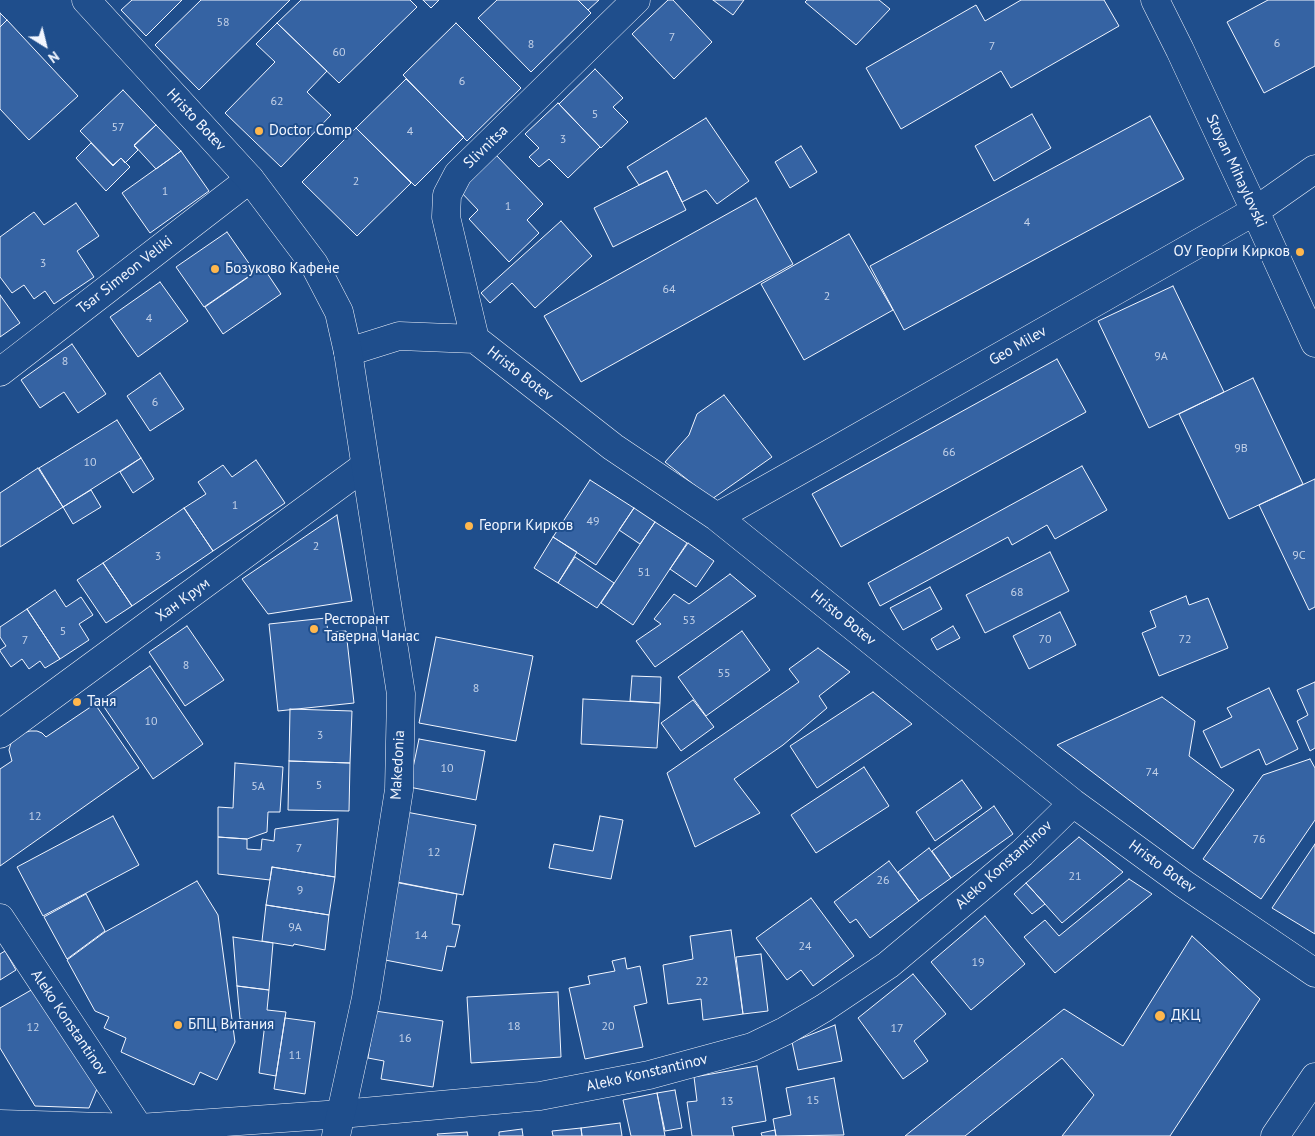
<!DOCTYPE html>
<meta charset="utf-8">
<style>
body{margin:0}
#map{position:relative;width:1315px;height:1136px;overflow:hidden;background:#1f4e8c;font-family:"PT Sans",sans-serif}
canvas{display:block}
.north{position:absolute;left:20px;top:20px;width:50px;height:50px;-webkit-text-stroke:4px #1f4e8c;paint-order:stroke;rotate:144deg;font-size:14px;font-weight:700;line-height:20px;text-align:center;color:#f2f6ff}
.north::after{content:'';display:block;margin:auto;width:18px;height:22px;background:#f2f6ff;clip-path:polygon(50% 0,100% 100%,50% 72%,0 100%)}
</style>
<div id="map">
<canvas width="1315" height="1136"></canvas>
<div class="north">N</div>
</div>
<script>
const ctx = document.querySelector('canvas').getContext('2d');
ctx.lineJoin = 'round';
function fillPath(path, color) { ctx.fillStyle = color; ctx.fill(path, 'evenodd'); }
const poly = rows => new Path2D(rows.map(r => 'M' + r).join(''));
function strokePath(path, color, width, dash) { ctx.strokeStyle = color; ctx.lineWidth = width; ctx.lineCap = dash ? 'butt' : 'round'; ctx.setLineDash(dash || []); ctx.stroke(path); }
function label(font, color, halo, rows, align = 'center') {
  ctx.font = font + ' "PT Sans",sans-serif'; ctx.lineWidth = 4; ctx.setLineDash([]); ctx.textBaseline = 'middle'; ctx.strokeStyle = halo; ctx.fillStyle = color; for (const [text, x, y, turn = 0] of rows) {
    ctx.save(); ctx.translate(x, y); ctx.rotate((+turn || 0) * Math.PI / 180); ctx.textAlign = isNaN(turn) ? turn : align; if (halo) ctx.strokeText(text, 0, 0); ctx.fillText(text, 0, 0); ctx.restore();
  }
}
const building = poly([
 [132,0,182,0,146,36,121,10,132,0],
 [201,0,290,0,199,90,155,45,201,0],
 [301,0,410,0,417,7,339,83,277,23,301,0],
 [423,0,439,0,431,8,423,0],
 [497,0,578,0,591,13,531,72,478,18,497,0],
 [578,0,599,0,588,10,578,0],
 [668,0,673,0,712,42,674,79,632,34,668,0],
 [713,0,744,0,733,15,713,0],
 [807,0,879,0,890,9,856,45,805,2,807,0],
 [1021,0,1104,0,1119,26,1011,88,1001,71,901,129,866,68,976,5,985,21,1021,0],
 [1268,0,1315,0,1315,66,1264,93,1227,22,1268,0],
 [0,13,7,20,0,27,0,13],
 [7,20,78,96,29,140,0,109,0,27,7,20],
 [277,23,327,71,307,92,331,115,281,167,225,113,275,62,256,44,277,23],
 [456,23,521,88,467,141,403,75,456,23],
 [595,69,623,98,613,107,628,122,601,148,559,104,595,69],
 [406,79,464,137,415,186,356,128,406,79],
 [123,90,156,125,134,146,138,150,125,163,121,158,113,165,80,131,123,90],
 [558,103,600,147,568,178,549,159,539,167,529,157,539,148,525,134,558,103],
 [1032,114,1051,148,994,181,975,146,1032,114],
 [1150,116,1184,179,904,330,870,266,1150,116],
 [706,118,749,181,717,204,706,190,682,202,667,171,639,185,627,167,706,118],
 [156,125,181,151,156,169,134,145,156,125],
 [356,128,411,183,357,236,302,182,356,128],
 [91,143,113,166,121,158,130,167,106,191,76,158,91,143],
 [801,146,817,172,790,188,775,162,801,146],
 [181,151,209,191,150,233,122,193,181,151],
 [496,155,543,204,527,220,539,233,509,262,469,219,478,210,459,190,496,155],
 [667,171,686,210,613,247,594,208,667,171],
 [756,198,793,264,581,382,544,316,756,198],
 [76,203,99,236,77,251,94,277,54,304,45,291,34,299,24,285,12,293,0,277,0,237,34,212,44,225,76,203],
 [561,221,592,256,535,308,512,283,490,303,481,293,561,221],
 [227,232,255,272,204,307,176,267,227,232],
 [849,234,893,310,804,360,761,284,849,234],
 [263,267,281,294,223,334,205,307,263,267],
 [160,282,188,321,138,357,110,317,160,282],
 [1173,286,1224,392,1149,428,1098,321,1173,286],
 [0,295,20,323,0,337,0,295],
 [72,344,106,394,78,413,64,392,40,408,21,380,72,344],
 [1057,359,1086,412,841,547,812,494,1057,359],
 [160,373,184,409,150,431,127,396,160,373],
 [1253,378,1303,484,1229,519,1179,414,1253,378],
 [724,395,772,457,712,499,665,462,689,435,697,414,724,395],
 [117,420,141,458,63,507,39,468,117,420],
 [141,458,154,479,133,493,120,472,141,458],
 [256,460,285,503,213,551,184,508,206,494,198,482,223,465,232,477,256,460],
 [1082,466,1107,510,1055,539,1047,525,1012,545,1008,537,880,606,868,583,1082,466],
 [38,468,63,507,0,547,0,493,38,468],
 [1315,479,1315,607,1309,610,1259,505,1315,479],
 [590,480,634,508,596,565,553,537,590,480],
 [91,490,101,507,73,524,63,507,91,490],
 [184,508,213,551,132,606,103,563,184,508],
 [634,508,655,522,640,544,619,530,634,508],
 [337,515,352,601,268,614,242,579,337,515],
 [655,522,687,543,633,625,601,603,655,522],
 [553,537,577,552,558,583,534,568,553,537],
 [688,543,714,561,696,587,670,569,688,543],
 [1050,552,1069,591,985,633,966,595,1050,552],
 [575,557,614,583,597,608,558,583,575,557],
 [103,563,132,606,106,623,77,580,103,563],
 [730,574,756,596,655,667,636,641,661,624,654,619,674,594,689,604,730,574],
 [930,587,942,609,903,630,890,608,930,587],
 [55,590,66,607,81,597,93,615,79,624,89,640,60,659,27,609,55,590],
 [1186,596,1189,605,1208,598,1228,648,1159,676,1142,633,1156,627,1150,611,1186,596],
 [27,609,60,659,45,668,40,661,29,669,22,659,11,667,0,651,0,650,6,646,0,637,0,627,27,609],
 [1060,612,1076,645,1029,669,1013,636,1060,612],
 [326,618,328,632,346,631,354,703,278,711,269,624,326,618],
 [187,626,224,680,185,706,149,652,187,626],
 [953,626,960,638,937,650,931,639,953,626],
 [742,631,770,670,706,716,678,677,742,631],
 [436,637,533,656,516,741,419,723,436,637],
 [818,648,850,672,819,696,827,708,783,745,734,779,760,813,695,847,667,773,799,682,789,669,818,648],
 [150,666,203,744,153,779,100,701,150,666],
 [632,676,661,677,660,703,630,701,632,676],
 [1315,682,1315,748,1310,751,1297,721,1308,715,1297,690,1315,682],
 [1269,688,1298,749,1266,765,1259,749,1221,768,1203,731,1232,717,1227,708,1269,688],
 [873,692,912,724,817,788,790,746,873,692],
 [1162,697,1195,721,1189,756,1234,790,1193,849,1057,745,1162,697],
 [583,699,660,703,657,748,581,744,583,699],
 [693,700,714,727,681,751,661,723,693,700],
 [95,704,139,768,0,866,0,769,12,761,9,750,11,743,16,737,23,733,30,731,37,731,42,733,46,737,95,704],
 [290,709,352,711,350,763,289,761,290,709],
 [419,739,485,751,476,800,409,787,419,739],
 [1310,759,1315,768,1315,820,1261,899,1203,859,1263,775,1310,759],
 [289,761,350,763,349,811,288,810,289,761],
 [235,763,283,767,280,812,268,812,267,832,247,839,218,837,218,807,233,808,235,763],
 [864,767,889,806,816,853,791,815,864,767],
 [962,780,982,808,935,841,916,812,962,780],
 [994,806,1013,834,951,878,932,851,994,806],
 [406,812,476,825,463,895,392,881,406,812],
 [113,816,139,865,43,916,17,867,113,816],
 [600,816,623,820,611,879,549,868,554,844,593,851,600,816],
 [338,819,335,877,272,867,270,880,218,874,218,837,247,839,247,849,261,850,262,839,274,841,275,829,338,819],
 [1079,837,1123,872,1062,923,1026,883,1079,837],
 [1315,844,1315,934,1272,908,1315,844],
 [929,848,951,878,919,901,898,872,929,848],
 [889,861,919,901,870,938,856,919,850,923,834,902,889,861],
 [272,867,335,877,329,915,266,905,272,867],
 [1129,879,1152,894,1055,973,1024,937,1045,920,1059,936,1129,879],
 [197,881,218,915,235,1042,217,1080,200,1072,194,1085,121,1052,126,1038,104,1028,109,1017,95,1011,67,960,105,932,197,881],
 [394,882,457,894,452,924,460,925,455,947,447,946,442,971,380,959,394,882],
 [1026,883,1045,904,1032,914,1014,894,1026,883],
 [86,894,105,931,67,959,44,917,86,894],
 [811,898,854,956,813,986,801,970,787,980,756,938,811,898],
 [266,905,329,915,325,950,294,944,293,946,262,941,266,905],
 [985,916,1025,964,971,1010,931,962,985,916],
 [731,930,743,1014,703,1020,701,999,668,1004,663,965,693,959,690,936,731,930],
 [1192,936,1260,999,1170,1136,1062,1136,1094,1095,1062,1058,965,1136,905,1136,1064,1009,1123,1046,1192,936],
 [233,937,273,943,269,990,237,986,233,937],
 [5,951,16,970,0,980,0,954,5,951],
 [761,954,768,1011,743,1014,736,957,761,954],
 [625,958,627,969,640,966,647,1003,634,1006,643,1047,585,1059,569,988,590,984,588,976,615,971,612,961,625,958],
 [913,974,946,1014,914,1041,928,1061,903,1079,858,1018,913,974],
 [40,985,99,1084,89,1108,35,1106,0,1048,0,1008,40,985],
 [237,986,269,990,267,1010,286,1012,276,1076,259,1073,265,1023,240,1019,237,986],
 [558,992,561,1057,471,1063,467,997,558,992],
 [375,1011,443,1021,433,1087,381,1079,384,1061,368,1058,375,1011],
 [285,1018,315,1022,305,1094,274,1089,285,1018],
 [835,1025,842,1061,798,1070,792,1042,835,1025],
 [757,1066,766,1121,732,1127,734,1136,692,1136,687,1102,697,1101,694,1077,757,1066],
 [834,1078,844,1135,776,1136,773,1119,791,1115,786,1088,834,1078],
 [675,1090,682,1128,665,1131,657,1093,675,1090],
 [657,1093,665,1136,631,1136,623,1100,657,1093],
 [620,1123,622,1136,582,1136,581,1128,620,1123],
 [581,1128,582,1136,553,1136,552,1131,581,1128],
 [522,1129,523,1136,499,1136,499,1132,522,1129],
 [775,1130,776,1136,762,1136,761,1133,775,1130],
 [467,1132,468,1136,438,1136,437,1134,467,1132]
]);
fillPath(building, '#3563a3');
strokePath(building, '#f2f6ff', 1);
const street = poly([
 [1155,0,1180,50,1255,211,1315,343],
 [475,339,446,217,447,195,458,174,636,0],
 [348,352,399,336,475,339,613,447,717,517,1073,803,1184,884,1315,973],
 [0,372,250,179],
 [717,517,829,454,1255,211,1315,169],
 [0,734,365,466],
 [0,918,139,1128],
 [0,1124,139,1128,341,1114,540,1096,649,1075,752,1047,785,1031,824,1008,888,965,1022,853,1073,803]
]);
const secondary = poly([
 [86,0,250,179,314,264,339,312,348,352,401,694,399,790,366,998,336,1136],
 [1275,1136,1315,1077]
]);
strokePath(street, '#f2f6ff', 29);
strokePath(secondary, '#f2f6ff', 29);
strokePath(street, '#1f4e8c', 28);
strokePath(secondary, '#1f4e8c', 28);
for (const [x, y, r, color] of [
 [259,131,5,"#ffb74d"],
 [1300,252,5,"#ffb74d"],
 [215,269,5,"#ffb74d"],
 [469,526,5,"#ffb74d"],
 [314,629,5,"#ffb74d"],
 [77,702,5,"#ffb74d"],
 [1160,1016,6,"#ffb74d"],
 [178,1025,5,"#ffb74d"]
]) { const dot = new Path2D(); dot.arc(x, y, r, 0, 2 * Math.PI); ctx.fillStyle = color; ctx.fill(dot); strokePath(dot, '#1f4e8c', 2); }
label('12px', '#c3d1e8', null, [
 ["58",223,23],
 ["7",672,38],
 ["6",1277,44],
 ["8",531,45],
 ["7",992,47],
 ["60",339,53],
 ["6",462,82],
 ["62",277,102],
 ["5",595,115],
 ["57",118,128],
 ["4",410,132],
 ["3",563,140],
 ["2",356,182],
 ["1",165,192],
 ["1",508,207],
 ["4",1027,223],
 ["3",43,264],
 ["64",669,290],
 ["2",827,297],
 ["4",149,319],
 ["9A",1161,357],
 ["8",65,362],
 ["6",155,403],
 ["9B",1241,449],
 ["66",949,453],
 ["10",90,463],
 ["1",235,506],
 ["49",593,522],
 ["2",316,547],
 ["9C",1299,556],
 ["3",158,557],
 ["51",644,573],
 ["68",1017,593],
 ["53",689,621],
 ["5",63,632],
 ["70",1045,640],
 ["72",1185,640],
 ["7",25,641],
 ["8",186,666],
 ["55",724,674],
 ["8",476,689],
 ["10",151,722],
 ["3",320,736],
 ["10",447,769],
 ["74",1152,773],
 ["5",319,786],
 ["5A",258,787],
 ["12",35,817],
 ["76",1259,840],
 ["7",299,849],
 ["12",434,853],
 ["21",1075,877],
 ["26",883,881],
 ["9",300,891],
 ["9A",295,928],
 ["14",421,936],
 ["24",805,947],
 ["19",978,963],
 ["22",702,982],
 ["18",514,1027],
 ["20",608,1027],
 ["12",33,1028],
 ["17",897,1029],
 ["16",405,1039],
 ["11",295,1056],
 ["15",813,1101],
 ["13",727,1102]
]);
label('15px', '#f2f6ff', '#1f4e8c', [
 ["Hristo Botev",196,120,47],
 ["Slivnitsa",486,147,-44],
 ["Stoyan Mihaylovski",1236,171,65],
 ["Tsar Simeon Veliki",125,275,-38],
 ["Geo Milev",1018,346,-30],
 ["Hristo Botev",520,374,38],
 ["Хан Крум",183,600,-36],
 ["Hristo Botev",843,618,39],
 ["Makedonia",398,765,-87],
 ["Aleko Konstantinov",1004,865,-42],
 ["Hristo Botev",1162,867,36],
 ["Aleko Konstantinov",69,1023,56],
 ["Aleko Konstantinov",647,1073,-13]
]);
label('15px', '#f2f6ff', '#1f4e8c', [
 ["Doctor Comp",269,131],
 ["ОУ Георги Кирков",1290,252,"right"],
 ["Бозуково Кафене",225,269],
 ["Георги Кирков",479,526],
 ["Ресторант",324,620],
 ["Таверна Чанас",324,637],
 ["Таня",87,702],
 ["ДКЦ",1171,1016],
 ["БПЦ Витания",188,1025]
], 'left');
</script>
